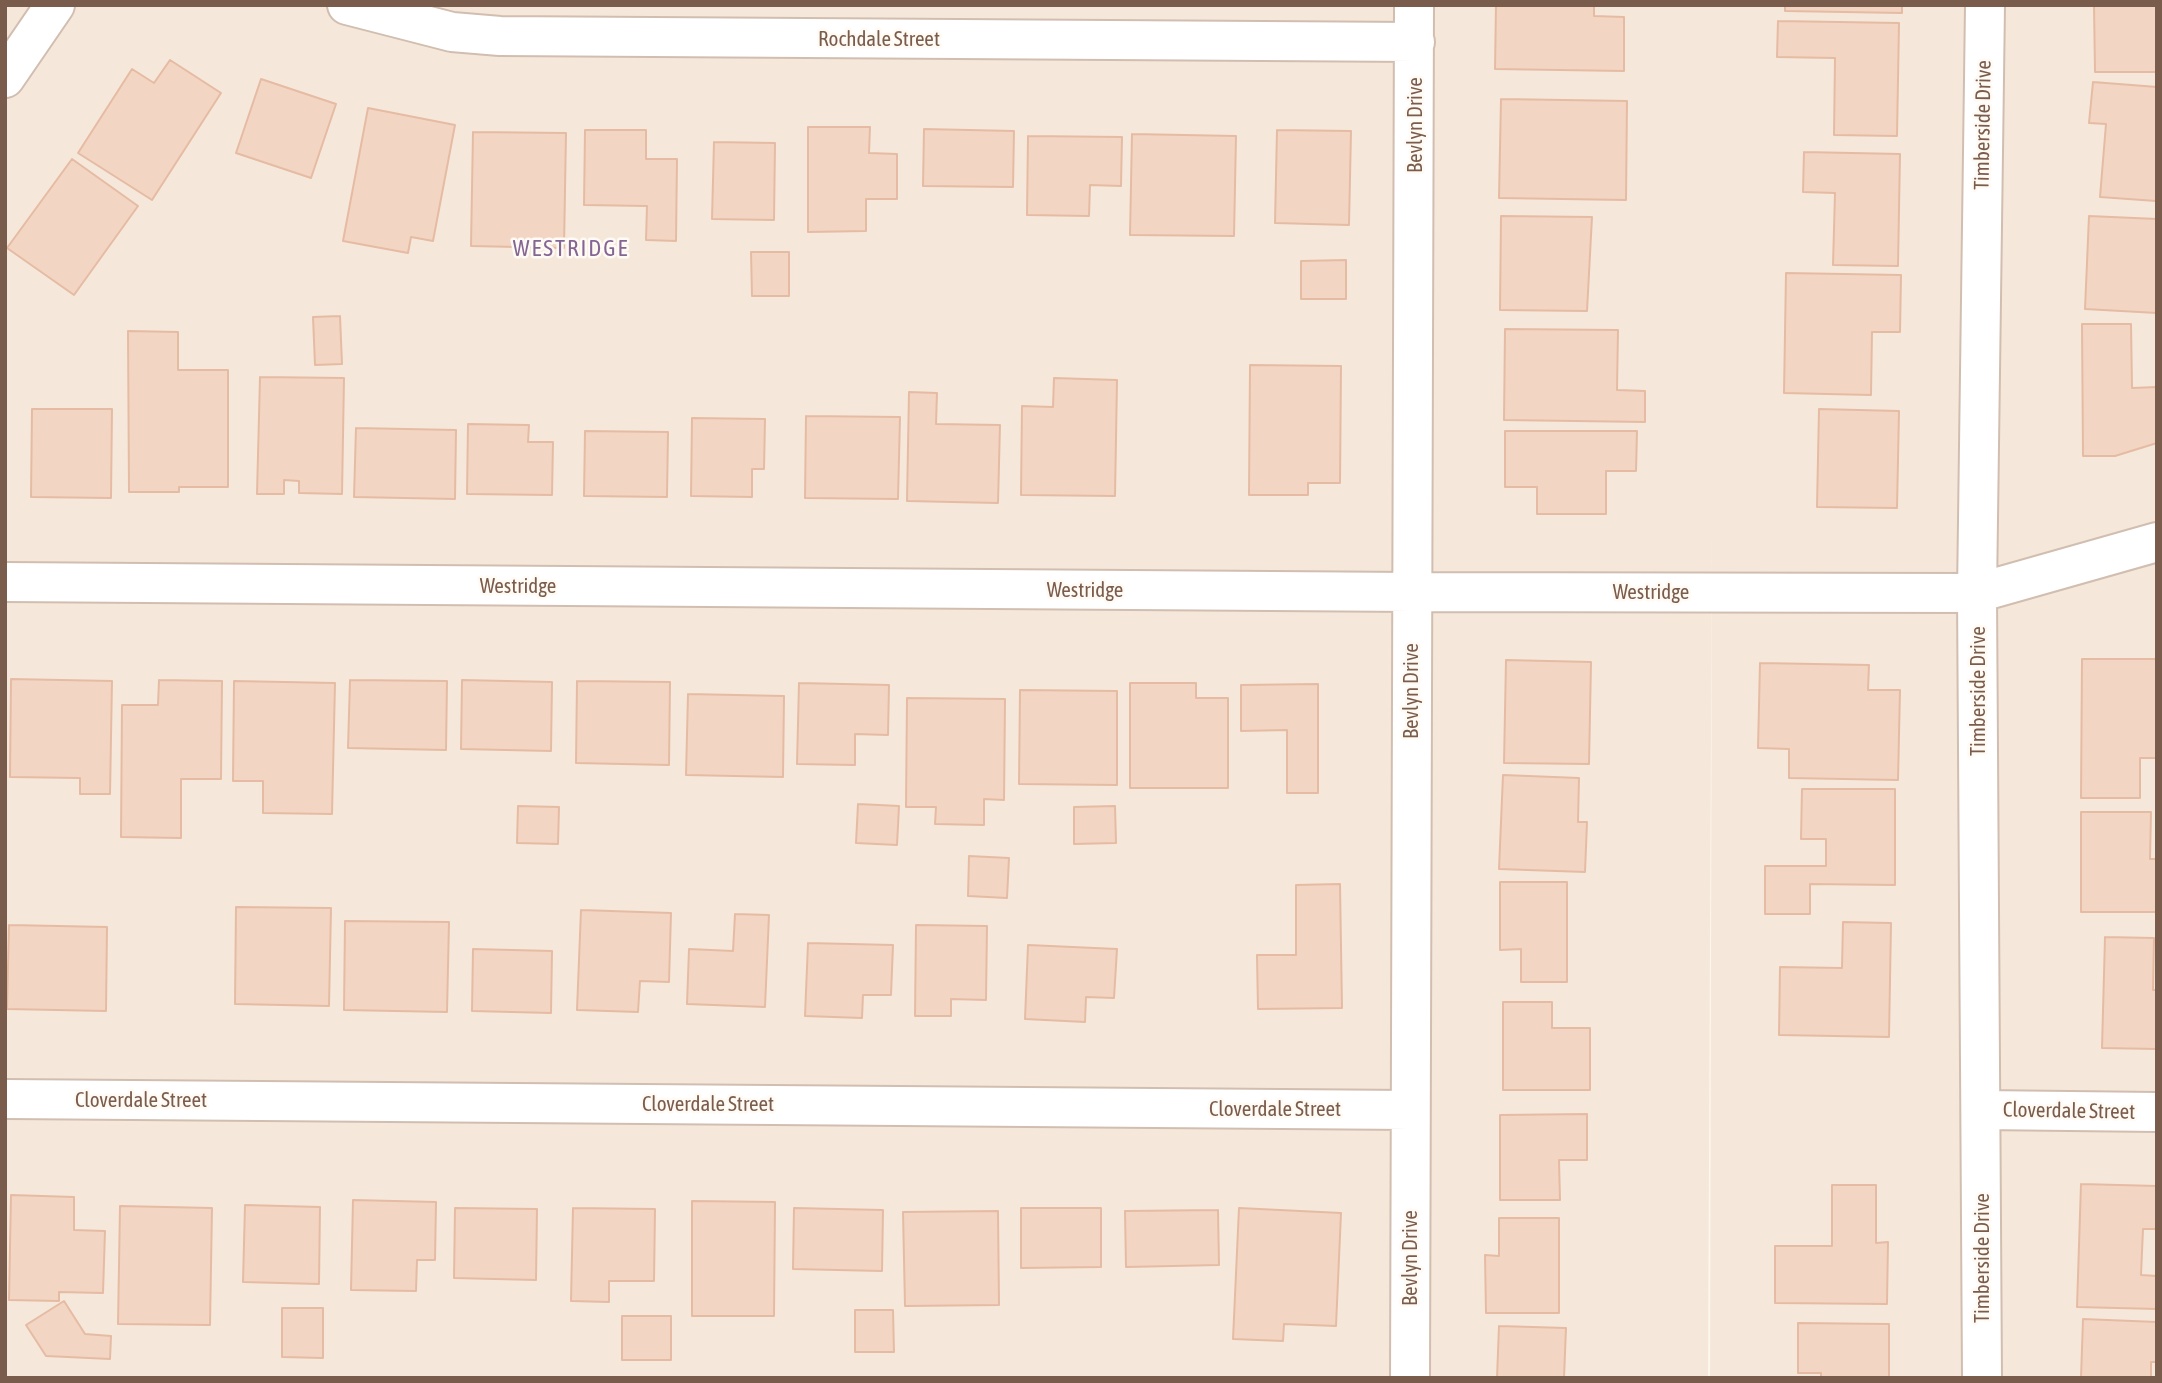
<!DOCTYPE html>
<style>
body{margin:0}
#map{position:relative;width:2162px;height:1383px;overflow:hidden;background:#fdf6ec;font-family:"Asap Condensed",sans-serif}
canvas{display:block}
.frame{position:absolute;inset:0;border:7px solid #7a5c4d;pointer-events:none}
</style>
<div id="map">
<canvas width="2162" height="1383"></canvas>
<div class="frame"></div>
</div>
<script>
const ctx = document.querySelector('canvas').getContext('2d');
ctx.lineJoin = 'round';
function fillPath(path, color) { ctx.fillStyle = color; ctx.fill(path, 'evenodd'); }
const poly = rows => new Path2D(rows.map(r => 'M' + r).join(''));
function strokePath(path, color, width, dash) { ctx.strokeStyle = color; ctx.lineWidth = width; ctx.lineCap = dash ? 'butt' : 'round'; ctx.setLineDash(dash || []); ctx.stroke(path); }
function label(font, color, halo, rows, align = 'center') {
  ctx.font = font + ' "Asap Condensed",sans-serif'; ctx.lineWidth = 5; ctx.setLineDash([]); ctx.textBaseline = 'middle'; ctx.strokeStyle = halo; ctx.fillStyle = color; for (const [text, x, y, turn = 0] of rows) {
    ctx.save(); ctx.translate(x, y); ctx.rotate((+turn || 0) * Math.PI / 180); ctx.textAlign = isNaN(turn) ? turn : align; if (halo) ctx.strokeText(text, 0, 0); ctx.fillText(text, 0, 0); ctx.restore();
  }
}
fillPath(poly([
 [5,5,2157,5,2157,1378,1710,1378,1712,527,1708,1378,5,1378]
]), '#f5e8da');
const building = poly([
 [1496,5,1594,5,1594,16,1624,17,1624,71,1495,69,1496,5],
 [1785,5,1902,5,1902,13,1785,11,1785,5],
 [2094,5,2157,5,2157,72,2095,72,2094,5],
 [1778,21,1899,23,1897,136,1834,135,1835,58,1777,57,1778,21],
 [170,60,221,93,152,200,78,153,132,69,154,83,170,60],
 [261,79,336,104,311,178,236,153,261,79],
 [2093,82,2157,87,2156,201,2100,197,2106,124,2089,123,2093,82],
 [1501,99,1627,101,1626,200,1499,198,1501,99],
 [368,108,455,125,433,241,411,237,408,253,343,241,368,108],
 [808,127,870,127,869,153,897,154,897,199,866,199,866,231,808,232,808,127],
 [924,129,1014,131,1013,187,923,186,924,129],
 [585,130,646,130,646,159,677,159,676,241,646,240,647,206,584,205,585,130],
 [1277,130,1351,131,1349,225,1275,223,1277,130],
 [473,132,566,133,564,248,471,246,473,132],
 [1132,134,1236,136,1234,236,1130,235,1132,134],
 [1028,136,1122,137,1121,186,1090,185,1089,216,1027,215,1028,136],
 [714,142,775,143,774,220,712,219,714,142],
 [1804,152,1900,154,1898,266,1833,265,1835,193,1803,192,1804,152],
 [72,159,138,206,74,295,7,248,72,159],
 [1501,216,1592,217,1587,311,1500,310,1501,216],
 [2089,216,2157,219,2157,313,2085,309,2089,216],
 [751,252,789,252,789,296,752,296,751,252],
 [1346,260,1346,299,1301,299,1301,261,1346,260],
 [1786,273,1901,275,1900,332,1872,332,1871,395,1784,393,1786,273],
 [340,316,342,364,315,365,313,317,340,316],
 [2082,324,2131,324,2132,388,2157,387,2157,443,2115,456,2083,456,2082,324],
 [1505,329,1618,330,1617,390,1645,391,1645,422,1504,420,1505,329],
 [128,331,178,332,178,370,228,370,228,487,179,487,179,492,129,492,128,331],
 [1250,365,1341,366,1340,483,1308,483,1308,495,1249,495,1250,365],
 [260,377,344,378,342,494,299,493,299,481,284,480,284,494,257,494,260,377],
 [1054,378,1117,380,1115,496,1021,495,1022,406,1053,407,1054,378],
 [909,392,937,393,936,424,1000,425,998,503,907,501,909,392],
 [32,409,112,409,111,498,31,497,32,409],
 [1819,409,1899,411,1897,508,1817,507,1819,409],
 [806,416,900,417,898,499,805,498,806,416],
 [692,418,765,419,764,469,752,469,752,497,691,496,692,418],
 [468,424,529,425,528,442,553,442,552,495,467,494,468,424],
 [356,428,456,430,455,499,354,497,356,428],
 [585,431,668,432,667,497,584,496,585,431],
 [1505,431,1637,431,1636,471,1606,471,1606,514,1537,514,1537,487,1505,487,1505,431],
 [2082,659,2157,659,2157,758,2140,758,2140,798,2081,798,2082,659],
 [1506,660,1591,662,1589,764,1504,763,1506,660],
 [1760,663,1869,665,1868,690,1900,690,1898,780,1789,778,1789,749,1758,748,1760,663],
 [11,679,112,681,110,794,80,794,80,778,10,777,11,679],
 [159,680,222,681,221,779,181,779,181,838,121,837,122,705,158,705,159,680],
 [350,680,447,681,446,750,348,748,350,680],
 [462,680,552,682,551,751,461,749,462,680],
 [234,681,335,683,332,814,263,813,263,781,233,781,234,681],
 [577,681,670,682,669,765,576,763,577,681],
 [799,683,889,685,888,735,855,734,855,765,797,764,799,683],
 [1130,683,1196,683,1196,698,1228,698,1228,788,1130,788,1130,683],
 [1318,684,1318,793,1287,793,1287,730,1241,731,1241,685,1318,684],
 [1020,690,1117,691,1117,785,1019,784,1020,690],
 [688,694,784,696,783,777,686,775,688,694],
 [907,698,1005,699,1004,800,984,799,984,825,935,824,936,807,906,807,907,698],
 [1503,775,1579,778,1578,822,1587,822,1585,872,1499,869,1503,775],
 [1802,789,1895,789,1895,885,1810,884,1810,914,1765,914,1765,866,1826,866,1826,839,1801,839,1802,789],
 [858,804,899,806,897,845,856,843,858,804],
 [518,806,559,807,558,844,517,843,518,806],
 [1115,806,1116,843,1074,844,1074,807,1115,806],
 [2081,812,2151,812,2150,859,2157,859,2157,912,2081,912,2081,812],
 [969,856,1009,858,1007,898,968,896,969,856],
 [1500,882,1567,882,1567,982,1521,982,1521,949,1500,950,1500,882],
 [1340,884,1342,1008,1258,1009,1257,955,1296,955,1296,885,1340,884],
 [236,907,331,908,329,1006,235,1004,236,907],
 [581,910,671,913,669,982,640,981,638,1012,577,1010,581,910],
 [735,914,769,915,765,1007,687,1004,689,949,733,951,735,914],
 [345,921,449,922,447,1012,344,1010,345,921],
 [1843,922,1891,923,1889,1037,1779,1035,1780,967,1842,968,1843,922],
 [9,925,107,927,106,1011,7,1009,9,925],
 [916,925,987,926,986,1000,951,999,951,1016,915,1016,916,925],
 [2105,937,2154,938,2153,990,2157,990,2157,1049,2102,1048,2105,937],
 [808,943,893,945,891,995,863,995,862,1018,805,1016,808,943],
 [1028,945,1117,949,1114,998,1086,997,1085,1022,1025,1019,1028,945],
 [473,949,552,951,551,1013,472,1011,473,949],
 [1503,1002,1552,1002,1552,1028,1590,1028,1590,1090,1503,1090,1503,1002],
 [1587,1114,1587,1160,1559,1160,1560,1200,1500,1200,1500,1115,1587,1114],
 [2081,1184,2157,1186,2157,1229,2143,1229,2141,1275,2157,1276,2157,1309,2077,1307,2081,1184],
 [1832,1185,1876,1185,1876,1243,1888,1242,1887,1304,1775,1303,1775,1246,1832,1246,1832,1185],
 [11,1195,74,1197,74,1230,105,1231,103,1293,59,1292,59,1301,9,1300,11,1195],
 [353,1200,436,1202,435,1260,417,1260,416,1291,351,1290,353,1200],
 [692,1201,775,1202,774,1316,692,1316,692,1201],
 [245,1205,320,1207,319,1284,243,1282,245,1205],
 [120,1206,212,1208,210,1325,118,1324,120,1206],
 [455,1208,537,1209,536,1280,454,1278,455,1208],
 [573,1208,655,1209,654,1281,609,1281,609,1302,571,1301,573,1208],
 [794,1208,883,1210,882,1271,793,1269,794,1208],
 [1021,1208,1101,1208,1101,1267,1021,1268,1021,1208],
 [1239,1208,1341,1213,1336,1326,1284,1324,1283,1341,1233,1339,1239,1208],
 [1218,1210,1219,1265,1126,1267,1125,1211,1218,1210],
 [998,1211,999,1305,905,1306,903,1212,998,1211],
 [1499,1218,1559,1218,1559,1313,1486,1313,1485,1255,1499,1256,1499,1218],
 [64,1301,85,1334,111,1336,110,1359,46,1356,26,1325,64,1301],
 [282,1308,323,1308,323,1358,282,1357,282,1308],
 [855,1310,893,1310,894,1352,855,1352,855,1310],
 [622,1316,671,1316,671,1360,622,1360,622,1316],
 [2083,1319,2157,1322,2157,1362,2151,1362,2151,1378,2081,1378,2083,1319],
 [1798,1323,1889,1324,1889,1378,1821,1378,1821,1373,1798,1373,1798,1323],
 [1499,1326,1566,1328,1564,1378,1497,1378,1499,1326]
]);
fillPath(building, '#f3d5c3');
strokePath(building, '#e6bba3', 2);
const minor = poly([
 [347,5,452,32,500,36,1415,42],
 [5,78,55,5],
 [5,582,1412,592,1977,593,2157,542],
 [5,1099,1410,1110],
 [1982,1110,2157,1112],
 [1410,1378,1414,5],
 [1982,1378,1977,593,1985,5]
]);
strokePath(minor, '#d1beb0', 42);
strokePath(minor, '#fff', 38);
label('21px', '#7a5c4d', '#fffaf3', [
 ["Rochdale Street",879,39],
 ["Bevlyn Drive",1415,125,-90],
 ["Timberside Drive",1983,125,-89],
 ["Westridge",518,586],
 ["Westridge",1085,590],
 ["Westridge",1651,592],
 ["Bevlyn Drive",1411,691,-90],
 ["Timberside Drive",1978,691,-90],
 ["Cloverdale Street",141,1100],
 ["Cloverdale Street",708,1104],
 ["Cloverdale Street",1275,1109],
 ["Cloverdale Street",2069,1111,1],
 ["Bevlyn Drive",1410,1258,-90],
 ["Timberside Drive",1982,1258,-90]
]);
ctx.letterSpacing = '2px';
label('23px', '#846695', '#fffaf3', [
 ["WESTRIDGE",571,249]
]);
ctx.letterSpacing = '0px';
</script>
